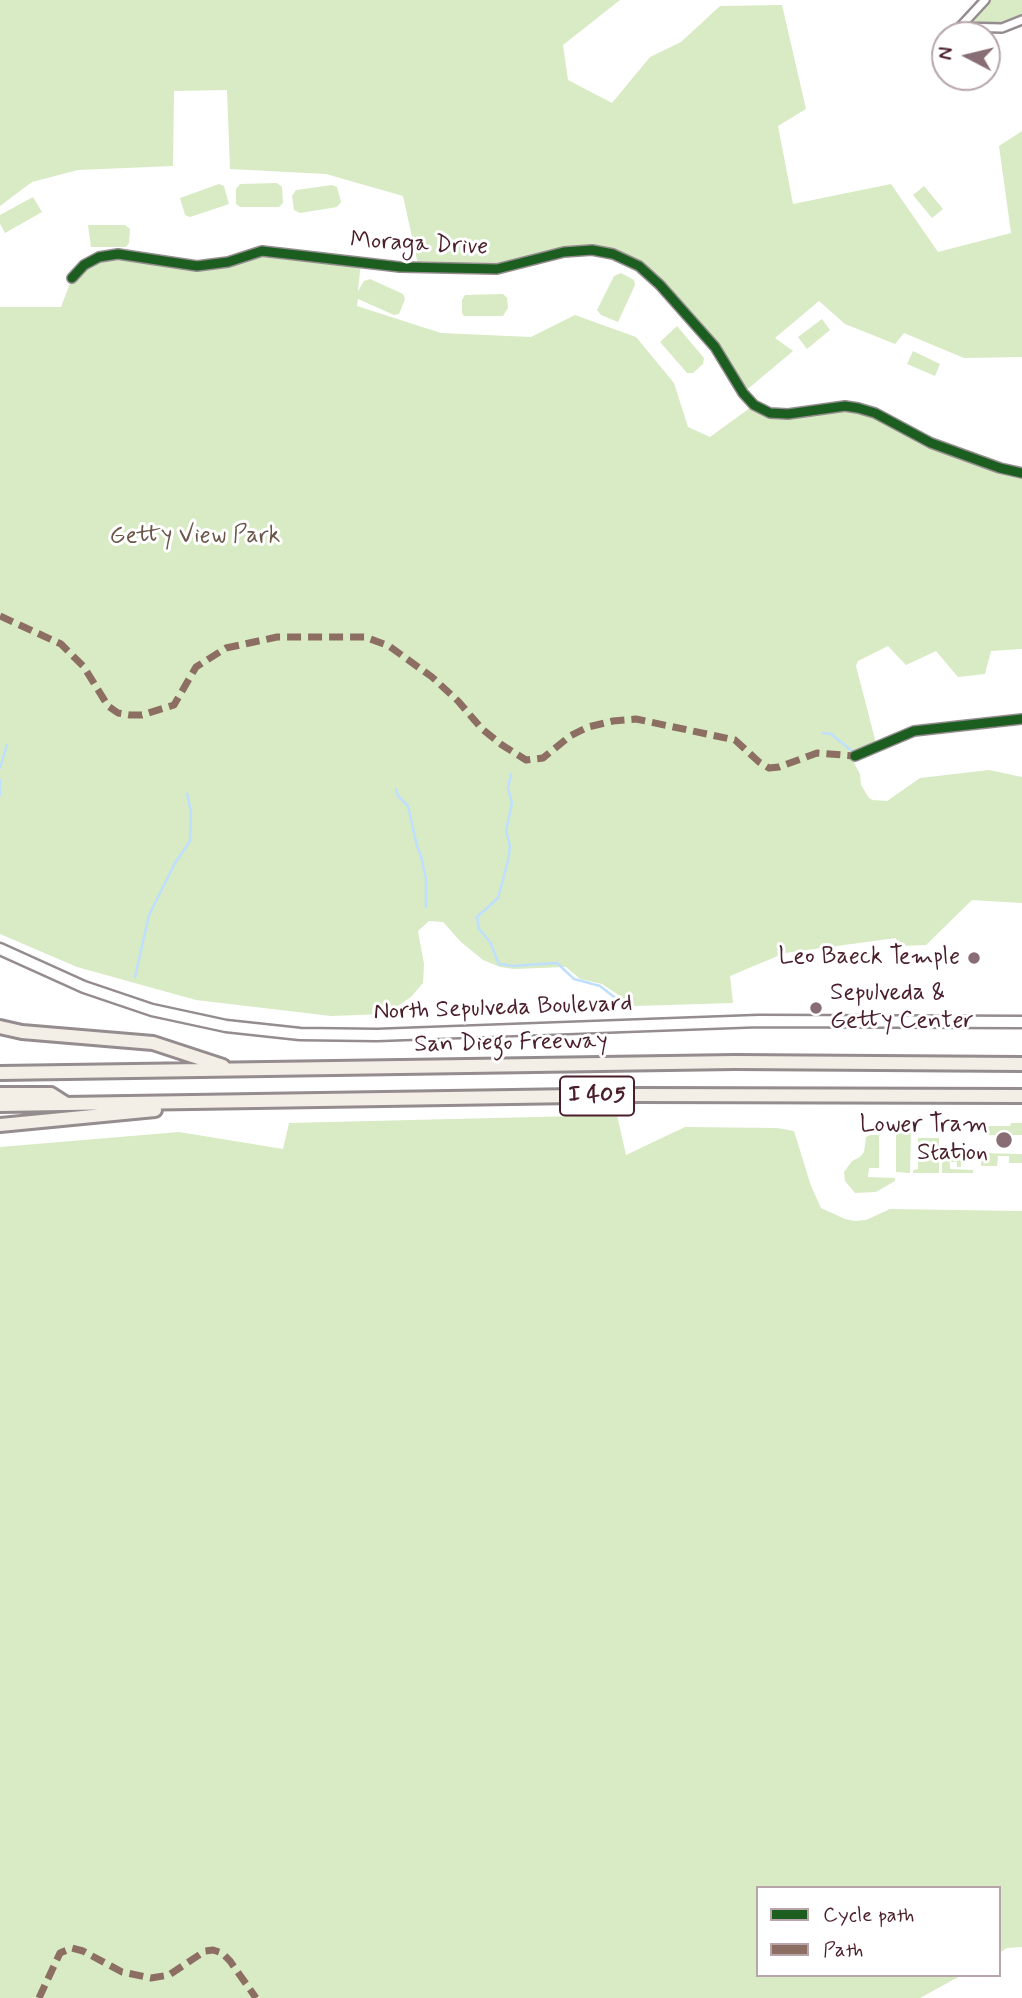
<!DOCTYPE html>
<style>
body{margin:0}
#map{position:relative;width:1022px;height:1998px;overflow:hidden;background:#fff;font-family:Mynerve,sans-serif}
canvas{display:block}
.legend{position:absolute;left:756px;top:1886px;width:245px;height:91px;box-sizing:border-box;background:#fff;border:2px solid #b7a5aa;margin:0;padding:9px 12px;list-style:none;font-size:21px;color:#4a1f2b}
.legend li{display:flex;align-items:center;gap:14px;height:35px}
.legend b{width:35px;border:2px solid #b7a5aa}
.north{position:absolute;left:931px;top:21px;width:70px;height:70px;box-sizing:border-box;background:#fff;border:2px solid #b7a5aa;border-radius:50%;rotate:277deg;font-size:19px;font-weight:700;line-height:28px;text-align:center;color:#4a1f2b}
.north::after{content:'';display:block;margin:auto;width:24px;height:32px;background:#896d75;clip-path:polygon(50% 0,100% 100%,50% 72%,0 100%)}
</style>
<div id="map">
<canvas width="1022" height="1998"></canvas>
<ul class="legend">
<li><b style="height:9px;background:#1b5e20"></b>Cycle path</li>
<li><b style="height:9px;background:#8d6e63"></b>Path</li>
</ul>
<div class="north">N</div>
</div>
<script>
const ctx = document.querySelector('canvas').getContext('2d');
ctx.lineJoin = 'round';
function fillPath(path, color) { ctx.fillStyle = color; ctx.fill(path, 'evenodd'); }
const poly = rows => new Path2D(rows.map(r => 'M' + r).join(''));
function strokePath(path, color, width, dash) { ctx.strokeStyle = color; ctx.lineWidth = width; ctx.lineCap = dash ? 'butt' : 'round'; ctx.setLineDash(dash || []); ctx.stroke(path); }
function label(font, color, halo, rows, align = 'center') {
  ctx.font = font + ' Mynerve,sans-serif'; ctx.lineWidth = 6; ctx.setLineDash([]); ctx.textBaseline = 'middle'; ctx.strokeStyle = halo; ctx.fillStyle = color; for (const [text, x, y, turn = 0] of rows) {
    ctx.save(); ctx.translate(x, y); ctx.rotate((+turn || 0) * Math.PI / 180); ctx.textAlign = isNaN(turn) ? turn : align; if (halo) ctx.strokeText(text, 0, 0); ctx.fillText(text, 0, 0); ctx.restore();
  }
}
fillPath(poly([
 [0,0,620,0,563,45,568,80,612,103,650,57,681,42,720,6,782,5,806,109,778,126,793,204,891,184,938,252,1011,233,999,146,1022,131,1022,357,964,358,904,333,895,344,845,324,819,301,775,338,793,351,743,393,715,347,639,266,613,254,564,252,497,269,419,269,403,196,326,174,230,169,227,90,174,91,173,166,78,170,32,182,0,206],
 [985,0,1022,0,1022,20,1002,28,960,27],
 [277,183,282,187,283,203,279,207,240,207,236,204,236,189,240,184],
 [219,184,224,186,229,204,190,217,185,215,180,198],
 [332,185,337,187,341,202,337,207,300,213,294,210,292,196,296,190],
 [924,186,943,209,932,218,913,195],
 [33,197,42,212,5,233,0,224,0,215],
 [88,225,125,225,130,229,129,243,126,247,91,247],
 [262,251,361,262,358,291,364,281,370,279,403,294,405,299,399,314,394,315,358,299,357,306,441,333,531,337,575,315,636,337,674,383,688,427,710,437,754,405,770,413,858,408,931,442,1022,471,1022,649,991,651,985,674,958,677,936,651,906,665,888,646,858,661,856,666,877,747,855,758,856,761,854,763,860,774,861,785,869,798,873,800,887,801,920,778,989,770,1022,777,1022,903,972,900,926,945,898,946,896,938,785,953,730,976,733,1003,635,1006,602,984,580,979,566,967,514,969,500,967,483,960,461,942,443,922,429,921,418,931,424,964,423,983,411,997,386,1014,331,1016,196,1000,77,967,0,934,0,307,61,307,72,278,84,265,118,254,197,266],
 [621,273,634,280,635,285,618,322,601,315,597,310,614,276],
 [503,294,507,298,508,308,503,316,464,316,462,313,462,300,465,295],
 [822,319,830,330,807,349,798,337],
 [677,326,704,358,703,364,693,373,687,373,660,342],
 [913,351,940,364,935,376,907,364],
 [617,1115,626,1155,685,1127,777,1128,794,1131,811,1186,821,1208,845,1219,855,1221,866,1220,890,1209,1022,1211,1022,1947,1007,1948,999,1953,999,1888,758,1888,758,1975,962,1975,920,1998,0,1998,0,1147,179,1132,283,1149,289,1123],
 [1011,1123,1022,1123,1022,1135,986,1135,986,1126,1010,1126],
 [896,1126,906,1126,906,1130,911,1130,910,1173,896,1172],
 [870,1135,879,1135,879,1168,869,1168,868,1177,895,1178,895,1181,876,1192,855,1193,845,1181,844,1172,852,1161,860,1157,864,1152,866,1137],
 [918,1138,939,1138,939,1173,913,1173,913,1170,918,1169],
 [981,1153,1022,1154,1022,1163,1009,1163,1009,1156,998,1156,997,1166,981,1166],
 [942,1156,961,1156,961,1167,957,1167,957,1162,950,1162,950,1169,973,1170,973,1173,942,1173]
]), '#d8ebc4');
strokePath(poly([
 [823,733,831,734,852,751],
 [0,768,7,745],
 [511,774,508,788,512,803,506,831,510,846,508,861,498,898,477,917,479,929,490,942,499,964,513,966,557,963,574,979,600,986,631,1010],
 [0,780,0,795],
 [396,789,398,796,408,806,417,846,421,856,426,879,426,907],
 [135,977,149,915,175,863,190,841,191,812,187,794]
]), '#bfdffe', 2.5);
const street = poly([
 [960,27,985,0],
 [952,35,960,27,1002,28,1022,20],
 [72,278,84,265,99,257,118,254,197,266,228,262,262,251,400,267,497,269,564,252,592,250,613,254,639,266,660,285,715,347,743,393,754,405,770,413,788,414,845,406,858,408,875,413,931,443,1000,468,1022,473],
 [855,756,914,731,1022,719]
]);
const secondary = poly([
 [0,949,84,987,152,1010,226,1026,300,1034,377,1035,759,1021,1022,1022]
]);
const highway = poly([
 [0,1027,22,1032,153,1043,223,1066],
 [0,1073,735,1062,1022,1064],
 [0,1094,51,1094,65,1103],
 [0,1105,640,1095,1022,1096],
 [0,1125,155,1110]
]);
strokePath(street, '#948c8e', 12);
strokePath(secondary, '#948c8e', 15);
strokePath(highway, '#948c8e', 18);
strokePath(street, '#fff', 7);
strokePath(secondary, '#fff', 10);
strokePath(highway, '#f3efe6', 12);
strokePath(poly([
 [0,616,61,644,84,667,108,706,118,713,130,715,142,715,174,705,196,667,226,648,277,637,365,637,389,646,432,677,458,701,482,729,502,745,526,760,543,758,570,736,588,727,613,721,636,719,735,740,759,762,769,768,779,767,817,753,855,756],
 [39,1998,60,1953,72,1948,83,1951,122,1972,151,1978,169,1975,205,1951,213,1950,222,1953,230,1961,256,1998]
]), '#8d6e63', 7, [14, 7]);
strokePath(poly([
 [72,278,84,265,99,257,118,254,197,266,228,262,262,251,400,267,497,269,564,252,592,250,613,254,639,266,660,285,715,347,743,393,754,405,770,413,788,414,845,406,858,408,875,413,931,443,1000,468,1022,473],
 [855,756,914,731,1022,719]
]), '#1b5e20', 9);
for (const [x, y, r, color] of [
 [974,958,7,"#896d75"],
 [816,1008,7,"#896d75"],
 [1004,1140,9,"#896d75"]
]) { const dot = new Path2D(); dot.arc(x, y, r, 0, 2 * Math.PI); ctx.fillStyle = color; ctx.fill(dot); strokePath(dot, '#fff', 2.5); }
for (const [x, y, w] of [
 [597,1096,74]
]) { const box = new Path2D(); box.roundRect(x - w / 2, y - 19.5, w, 39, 5); ctx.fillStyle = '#fff'; ctx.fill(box); strokePath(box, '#4a1f2b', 2); }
label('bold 23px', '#4a1f2b', null, [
 ["I 405",597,1096]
]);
label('24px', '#4a1f2b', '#fff', [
 ["Moraga Drive",419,245,3],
 ["North Sepulveda Boulevard",503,1009,-2],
 ["San Diego Freeway",511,1044,-1]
]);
label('24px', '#6b574a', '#fff', [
 ["Getty View Park",195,537]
]);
label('24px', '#4a1f2b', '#fff', [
 ["Leo Baeck Temple",960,958],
 ["Sepulveda &",830,994,"left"],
 ["Getty Center",830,1022,"left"],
 ["Lower Tram",988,1126],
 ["Station",988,1154]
], 'right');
</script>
